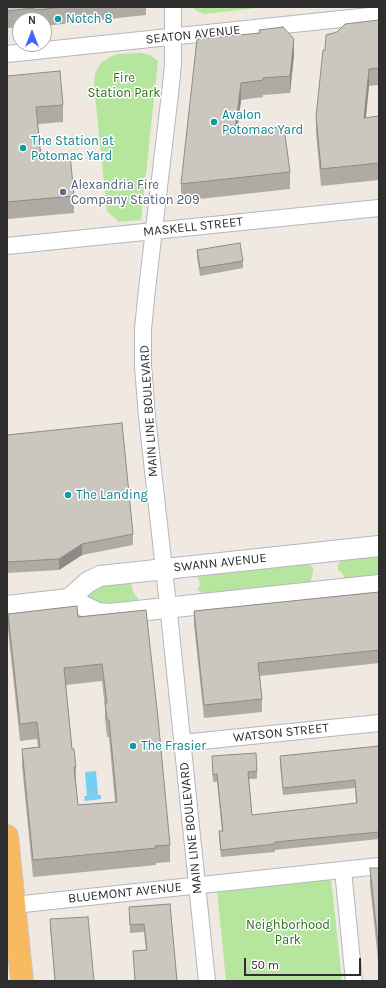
<!DOCTYPE html>
<style>
body{margin:0}
#map{position:relative;width:386px;height:988px;overflow:hidden;background:#efe9e1;font-family:Karla,sans-serif}
canvas{display:block}
.frame{position:absolute;inset:0;border:8px solid #2e2e2e;pointer-events:none}
.north{position:absolute;left:12px;top:12px;width:40px;height:40px;box-sizing:border-box;background:#fff;border:1px solid #ababab;border-radius:50%;rotate:0deg;font-size:11px;font-weight:700;line-height:16px;text-align:center;color:#2e2e2e}
.north::after{content:'';display:block;margin:auto;width:14px;height:18px;background:#4264fb;clip-path:polygon(50% 0,100% 100%,50% 72%,0 100%)}
.scale{position:absolute;left:244px;top:958px;width:117px;height:18px;box-sizing:border-box;border:2px solid #2e2e2e;border-top:0;padding-left:5px;font-size:12px;line-height:14px;white-space:nowrap;color:#2e2e2e;-webkit-text-stroke:3px #fff;paint-order:stroke}
</style>
<div id="map">
<canvas width="386" height="988"></canvas>
<div class="frame"></div>
<div class="north">N</div>
<div class="scale">50 m</div>
</div>
<script>
const ctx = document.querySelector('canvas').getContext('2d');
ctx.lineJoin = 'round';
function fillPath(path, color) { ctx.fillStyle = color; ctx.fill(path, 'evenodd'); }
const poly = rows => new Path2D(rows.map(r => 'M' + r).join(''));
function strokePath(path, color, width, dash) { ctx.strokeStyle = color; ctx.lineWidth = width; ctx.lineCap = dash ? 'butt' : 'round'; ctx.setLineDash(dash || []); ctx.stroke(path); }
function label(font, color, halo, rows, align = 'center') {
  ctx.font = font + ' Karla,sans-serif'; ctx.lineWidth = 3; ctx.setLineDash([]); ctx.textBaseline = 'middle'; ctx.strokeStyle = halo; ctx.fillStyle = color; for (const [text, x, y, turn = 0] of rows) {
    ctx.save(); ctx.translate(x, y); ctx.rotate((+turn || 0) * Math.PI / 180); ctx.textAlign = isNaN(turn) ? turn : align; if (halo) ctx.strokeText(text, 0, 0); ctx.fillText(text, 0, 0); ctx.restore();
  }
}
fillPath(poly([
 [192,7,266,7,204,14,197,11],
 [141,53,150,55,158,61,141,220,119,222,107,211,94,85,95,74,100,64,108,58,117,54],
 [379,549,379,578,345,581,343,574,338,570,338,565,341,559],
 [307,562,313,568,313,572,310,585,203,596,202,593,197,590,200,585,199,580,197,576,201,571],
 [96,580,136,580,132,584,132,589,135,595,138,598,138,603,105,607,85,598],
 [331,879,342,981,226,981,217,891]
]), '#b6e59e');
fillPath(poly([
 [96,771,98,795,101,795,101,799,85,801,84,796,87,796,85,772]
]), '#75cff0');
const minor = poly([
 [173,7,173,64,171,85,147,289,143,329,143,366,147,417,170,623,207,981],
 [7,54,379,15],
 [7,246,379,208],
 [182,743,379,723],
 [343,870,354,981],
 [14,905,379,866]
]);
const tertiary = poly([
 [69,599,88,582,100,576,379,546],
 [7,606,69,599,98,613,110,614,379,585]
]);
const trunk = poly([
 [7,836,22,981]
]);
strokePath(minor, '#b4b7c1', 18);
strokePath(tertiary, '#b4b7c1', 22);
strokePath(trunk, '#c9c9c9', 24);
strokePath(minor, '#fff', 16);
strokePath(tertiary, '#fff', 20);
strokePath(trunk, '#f8ba60', 22);
fillPath(poly([
 [7,7,146,7,146,15,44,26,44,20,20,20,20,27,7,28],
 [379,20,379,85,369,86,366,118,379,116,379,180,321,186,316,133,316,117,325,50],
 [259,30,294,55,290,93,263,95,263,97,241,100,238,129,260,129,290,172,290,189,181,201,181,184,259,33],
 [7,76,63,105,63,122,38,124,41,157,74,196,74,213,7,219],
 [197,250,243,261,243,268,200,276,197,258],
 [7,435,133,534,133,545,82,555,59,570,7,573],
 [379,592,379,663,260,676,262,699,262,712,204,718,194,625,194,611],
 [146,610,170,845,170,862,156,863,156,865,33,877,22,766,22,749,38,747,37,739,20,741,8,630,8,614,78,617],
 [102,681,105,708,105,719,107,737,109,737,115,802,78,805,76,784,76,767,72,749,66,685],
 [379,746,379,839,275,850,275,852,221,857,219,838,219,831,222,831,217,782,213,782,212,756,257,771,257,779,249,779,252,815,356,804,355,788,283,795,280,764,280,756],
 [370,868,379,868,379,970,370,885],
 [170,904,177,981,135,981,133,951,146,950,144,932,130,933,129,907],
 [50,919,94,981,55,981,50,927]
]), '#afaba4');
fillPath(poly([
 [294,39,294,55,290,93,290,76],
 [369,69,369,86,364,135,364,118],
 [241,83,241,100,235,146,235,130],
 [82,544,82,555,59,570,59,559]
]), '#8e8b86');
const building = poly([
 [7,7,65,7,35,10,34,8,7,11,7,7],
 [379,20,379,68,369,69,364,118,379,116,379,163,321,169,316,117,323,50,325,50,326,35,337,32,345,24,379,20],
 [283,27,294,39,290,76,263,78,263,80,241,83,235,130,260,127,260,129,284,127,290,172,181,184,197,39,260,33,259,30,283,27],
 [60,71,63,105,36,107,41,157,70,154,74,196,7,202,7,76,60,71],
 [240,243,243,261,200,268,197,250,240,243],
 [122,423,133,534,82,544,59,559,7,562,7,435,122,423],
 [379,592,379,650,258,663,262,699,204,705,194,611,379,592],
 [77,606,78,617,146,610,158,718,170,845,155,846,156,848,33,860,22,749,40,747,37,722,20,724,8,614,77,606],
 [102,664,107,703,105,703,107,720,109,720,117,802,78,805,74,767,76,767,74,749,72,749,64,668,102,664],
 [379,746,379,832,275,842,275,844,221,850,219,831,223,831,217,774,213,775,212,756,256,753,257,771,248,772,252,815,357,803,355,780,283,788,280,756,379,746],
 [370,868,379,868,379,953,370,868],
 [170,904,177,981,135,981,133,951,147,950,144,924,130,925,129,907,170,904],
 [88,917,94,981,55,981,50,919,88,917]
]);
fillPath(building, '#cbc7bf');
strokePath(building, '#8e8b86', 1);
for (const [x, y, r, color] of [
 [58,19,4,"#0f9aa8"],
 [214,122,4,"#0f9aa8"],
 [23,148,4,"#0f9aa8"],
 [63,192,4,"#5c6f8a"],
 [68,495,4,"#0f9aa8"],
 [133,746,4,"#0f9aa8"]
]) { const dot = new Path2D(); dot.arc(x, y, r, 0, 2 * Math.PI); ctx.fillStyle = color; ctx.fill(dot); strokePath(dot, '#fff', 1.5); }
label('13px', '#0d838f', '#fff', [
 ["Notch 8",66,19],
 ["Avalon",222,115],
 ["Potomac Yard",222,130],
 ["The Station at",31,141],
 ["Potomac Yard",31,156],
 ["The Landing",76,495],
 ["The Frasier",141,746]
], 'left');
label('13px', '#2e2e2e', '#fff', [
 ["SEATON AVENUE",193,35,-6],
 ["MASKELL STREET",193,227,-6],
 ["MAIN LINE BOULEVARD",149,411,-94],
 ["SWANN AVENUE",220,563,-6],
 ["WATSON STREET",281,733,-6],
 ["MAIN LINE BOULEVARD",191,828,-96],
 ["BLUEMONT AVENUE",125,893,-6]
]);
label('13px', '#2c6e1b', '#fff', [
 ["Fire",124,78],
 ["Station Park",124,93],
 ["Neighborhood",288,925],
 ["Park",288,940]
]);
label('13px', '#4e5e75', '#fff', [
 ["Alexandria Fire",71,185],
 ["Company Station 209",71,200]
], 'left');
</script>
